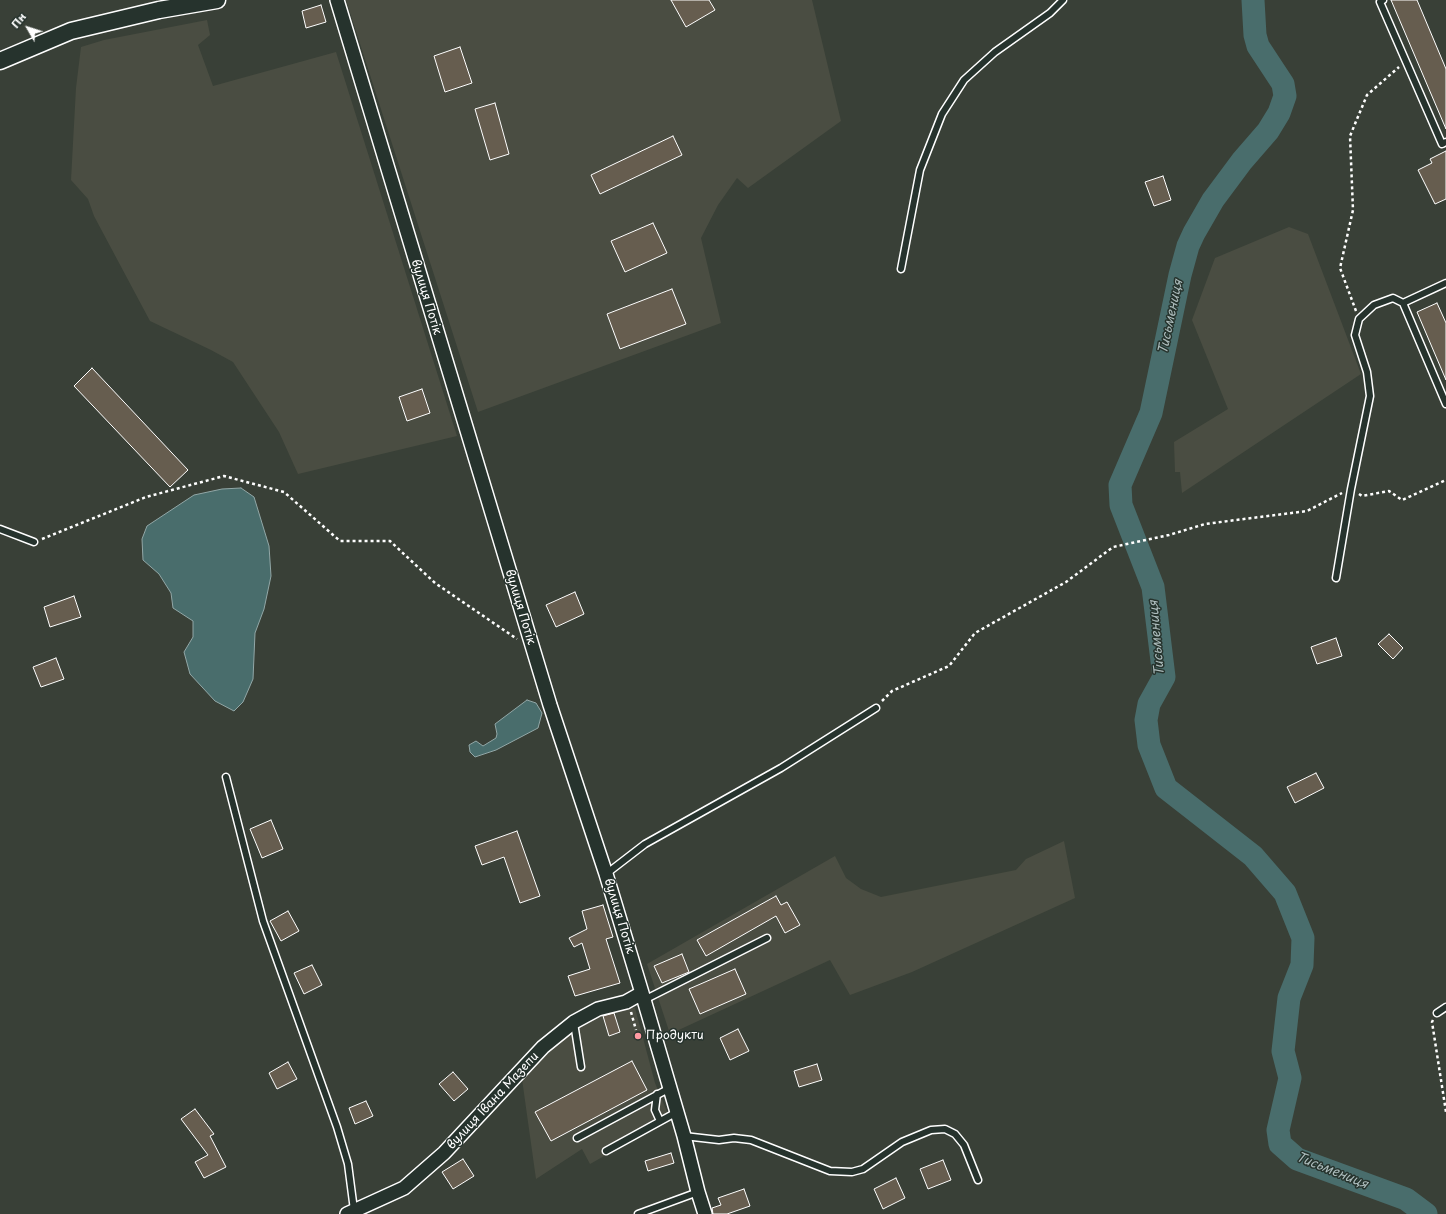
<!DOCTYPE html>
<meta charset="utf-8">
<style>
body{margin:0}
#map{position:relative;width:1446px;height:1214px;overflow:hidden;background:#394037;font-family:"Playpen Sans",sans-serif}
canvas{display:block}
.north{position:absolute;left:8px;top:8px;width:40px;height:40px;-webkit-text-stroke:3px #26332d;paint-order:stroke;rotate:309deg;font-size:11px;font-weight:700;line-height:16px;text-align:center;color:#fff}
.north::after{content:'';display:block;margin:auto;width:14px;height:18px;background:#fff;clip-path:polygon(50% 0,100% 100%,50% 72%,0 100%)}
</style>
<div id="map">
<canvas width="1446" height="1214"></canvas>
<div class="north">Пн</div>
</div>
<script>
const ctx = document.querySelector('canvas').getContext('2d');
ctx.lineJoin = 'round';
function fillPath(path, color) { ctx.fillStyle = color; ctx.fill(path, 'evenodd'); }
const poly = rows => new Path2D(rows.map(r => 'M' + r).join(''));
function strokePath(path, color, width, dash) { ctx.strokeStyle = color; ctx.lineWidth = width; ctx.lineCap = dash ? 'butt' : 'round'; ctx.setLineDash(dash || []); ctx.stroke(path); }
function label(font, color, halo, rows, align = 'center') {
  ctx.font = font + ' "Playpen Sans",sans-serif'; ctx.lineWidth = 3; ctx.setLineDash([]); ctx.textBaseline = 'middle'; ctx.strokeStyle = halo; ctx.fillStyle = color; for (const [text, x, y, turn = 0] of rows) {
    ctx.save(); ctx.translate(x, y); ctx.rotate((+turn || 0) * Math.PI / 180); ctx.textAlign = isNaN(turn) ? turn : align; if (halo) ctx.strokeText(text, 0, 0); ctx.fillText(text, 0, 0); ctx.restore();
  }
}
fillPath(poly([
 [346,0,812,0,841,121,748,188,737,178,718,205,701,238,721,323,478,412],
 [207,20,210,35,198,45,213,86,336,52,457,436,298,474,279,432,233,362,211,350,150,321,94,216,88,199,71,180,76,88,81,47,104,40],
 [1289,227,1308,234,1361,374,1182,493,1180,472,1175,472,1174,442,1228,409,1192,320,1215,258],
 [1064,841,1075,898,912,972,850,995,830,960,670,1034,647,964,835,856,846,878,861,889,881,897,1016,870,1026,859],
 [622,1005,635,1008,655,1083,670,1119,590,1164,582,1149,536,1179,522,1079,548,1046,586,1017]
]), '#4a4d42');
const water = poly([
 [241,488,254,497,269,546,271,576,264,609,255,633,253,679,243,702,234,711,215,701,190,674,184,652,193,637,193,621,173,608,171,593,159,574,143,560,142,539,147,526,194,495,222,489,241,488],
 [527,700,536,703,542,713,538,728,496,750,475,757,470,752,469,745,476,741,483,746,496,738,497,734,495,724,527,700]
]);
fillPath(water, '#496d6c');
strokePath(water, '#92a7a7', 1);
strokePath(poly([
 [1253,0,1255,35,1258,46,1283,84,1285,96,1279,113,1268,131,1242,161,1213,200,1194,233,1188,246,1180,275,1151,413,1120,485,1121,505,1153,587,1164,677,1149,704,1146,720,1149,745,1166,788,1253,856,1285,893,1303,938,1302,965,1289,998,1283,1051,1290,1078,1278,1130,1280,1144,1297,1159,1406,1199,1426,1214]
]), '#496d6c', 23);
const building = poly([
 [671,0,709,0,715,10,686,27,671,0],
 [1391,0,1417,0,1446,69,1446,129,1391,0],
 [321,5,326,22,306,28,302,11,321,5],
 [460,47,472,83,445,92,434,56,460,47],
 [495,103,509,154,490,160,475,109,495,103],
 [673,136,682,155,600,194,591,175,673,136],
 [1446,151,1446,199,1435,204,1418,170,1432,163,1430,159,1446,151],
 [1163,176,1171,200,1154,206,1145,182,1163,176],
 [653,223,667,253,625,272,611,241,653,223],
 [672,289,686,324,620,349,607,314,672,289],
 [1437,303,1446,323,1446,380,1417,312,1437,303],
 [92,368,188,470,170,487,74,386,92,368],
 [422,389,430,413,407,421,399,397,422,389],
 [575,592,584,614,556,627,546,605,575,592],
 [74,596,81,617,50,627,44,607,74,596],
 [1389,634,1403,648,1393,659,1378,644,1389,634],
 [1336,638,1342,656,1317,664,1311,647,1336,638],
 [56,658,64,679,41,687,33,667,56,658],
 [1316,773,1324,788,1295,803,1287,787,1316,773],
 [271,820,283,849,262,858,250,829,271,820],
 [517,831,540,896,520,903,504,857,482,865,475,846,517,831],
 [776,896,781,905,787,902,800,925,785,933,776,916,706,956,697,940,776,896],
 [603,905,613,937,606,939,620,983,575,996,568,976,590,969,582,943,574,947,569,938,587,929,582,911,603,905],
 [288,911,299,931,281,941,270,921,288,911],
 [682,954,689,972,662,983,654,966,682,954],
 [312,965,322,985,304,994,294,973,312,965],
 [735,969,746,994,700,1014,689,989,735,969],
 [614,1013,620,1032,609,1036,603,1016,614,1013],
 [738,1029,749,1051,730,1060,720,1038,738,1029],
 [632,1061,647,1090,551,1141,535,1112,632,1061],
 [288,1062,297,1079,277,1089,269,1073,288,1062],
 [817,1064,822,1080,799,1087,794,1071,817,1064],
 [453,1072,468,1089,454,1101,439,1084,453,1072],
 [366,1101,373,1116,355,1124,349,1108,366,1101],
 [195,1109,214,1134,210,1136,226,1167,204,1178,195,1162,208,1155,181,1119,195,1109],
 [671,1153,674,1163,648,1171,645,1161,671,1153],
 [463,1159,474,1176,453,1189,442,1172,463,1159],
 [943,1160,951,1180,928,1189,920,1169,943,1160],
 [896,1178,905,1198,883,1209,874,1189,896,1178],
 [744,1189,750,1206,727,1214,713,1214,712,1208,721,1205,718,1198,744,1189]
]);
fillPath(building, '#665d4f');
strokePath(building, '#fff', 1);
const service = poly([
 [1383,0,1380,2,1442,144,1446,142],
 [901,269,920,170,942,114,964,80,995,52,1050,13,1063,0],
 [1403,303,1446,404],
 [0,529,34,542],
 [1336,578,1351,489,1370,396,1367,372,1355,335,1359,319,1374,305,1393,298,1403,303,1446,283],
 [226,777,263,921,337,1127,348,1164,354,1210],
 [606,874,645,844,781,768,876,708],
 [644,1000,767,938],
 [1437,1013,1446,1007],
 [574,1023,581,1067],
 [657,1094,655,1110,660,1121],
 [684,1136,719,1140,734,1138,751,1140,830,1171,852,1172,863,1169,902,1142,931,1130,945,1129,955,1134,964,1145,978,1180],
 [577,1138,670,1088],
 [606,1151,677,1112],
 [638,1214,698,1192]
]);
const minor = poly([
 [337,0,550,705,606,874,642,993,684,1136,698,1192,705,1214],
 [347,1214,404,1188,444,1153,543,1047,574,1022,598,1009,626,1002,642,993]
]);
const tertiary = poly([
 [0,61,71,31,159,10,217,0]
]);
strokePath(service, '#fff', 9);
strokePath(minor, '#fff', 16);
strokePath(tertiary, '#fff', 19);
strokePath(poly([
 [1356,311,1340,268,1353,210,1350,136,1367,95,1399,67],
 [1359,494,1362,496,1389,491,1402,500,1446,480],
 [42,539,146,497,224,476,284,492,340,541,390,541,435,583,517,639],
 [882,701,892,691,949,666,975,633,1066,582,1113,547,1169,535,1205,524,1307,511,1342,493],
 [631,1012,636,1030],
 [1433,1020,1432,1022,1446,1112]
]), '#fff', 2.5, [3, 3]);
strokePath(service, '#26332d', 6);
strokePath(minor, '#26332d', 13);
strokePath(tertiary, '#26332d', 16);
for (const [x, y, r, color] of [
 [638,1036,4,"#ff9aa2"]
]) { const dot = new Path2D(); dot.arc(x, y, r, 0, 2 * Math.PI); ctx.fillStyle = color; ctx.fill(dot); strokePath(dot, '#26332d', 1.5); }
label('12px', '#fff', '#26332d', [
 ["вулиця Потік",426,297,73],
 ["вулиця Потік",520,607,73],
 ["вулиця Потік",619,916,73],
 ["вулиця Івана Мазепи",493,1101,-47]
]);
label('12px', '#fff', '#26332d', [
 ["Продукти",646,1036]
], 'left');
label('italic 13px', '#adbdbd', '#26332d', [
 ["Тисьмениця",1171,317,-78],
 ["Тисьмениця",1157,638,-95],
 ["Тисьмениця",1332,1171,22]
]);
</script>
